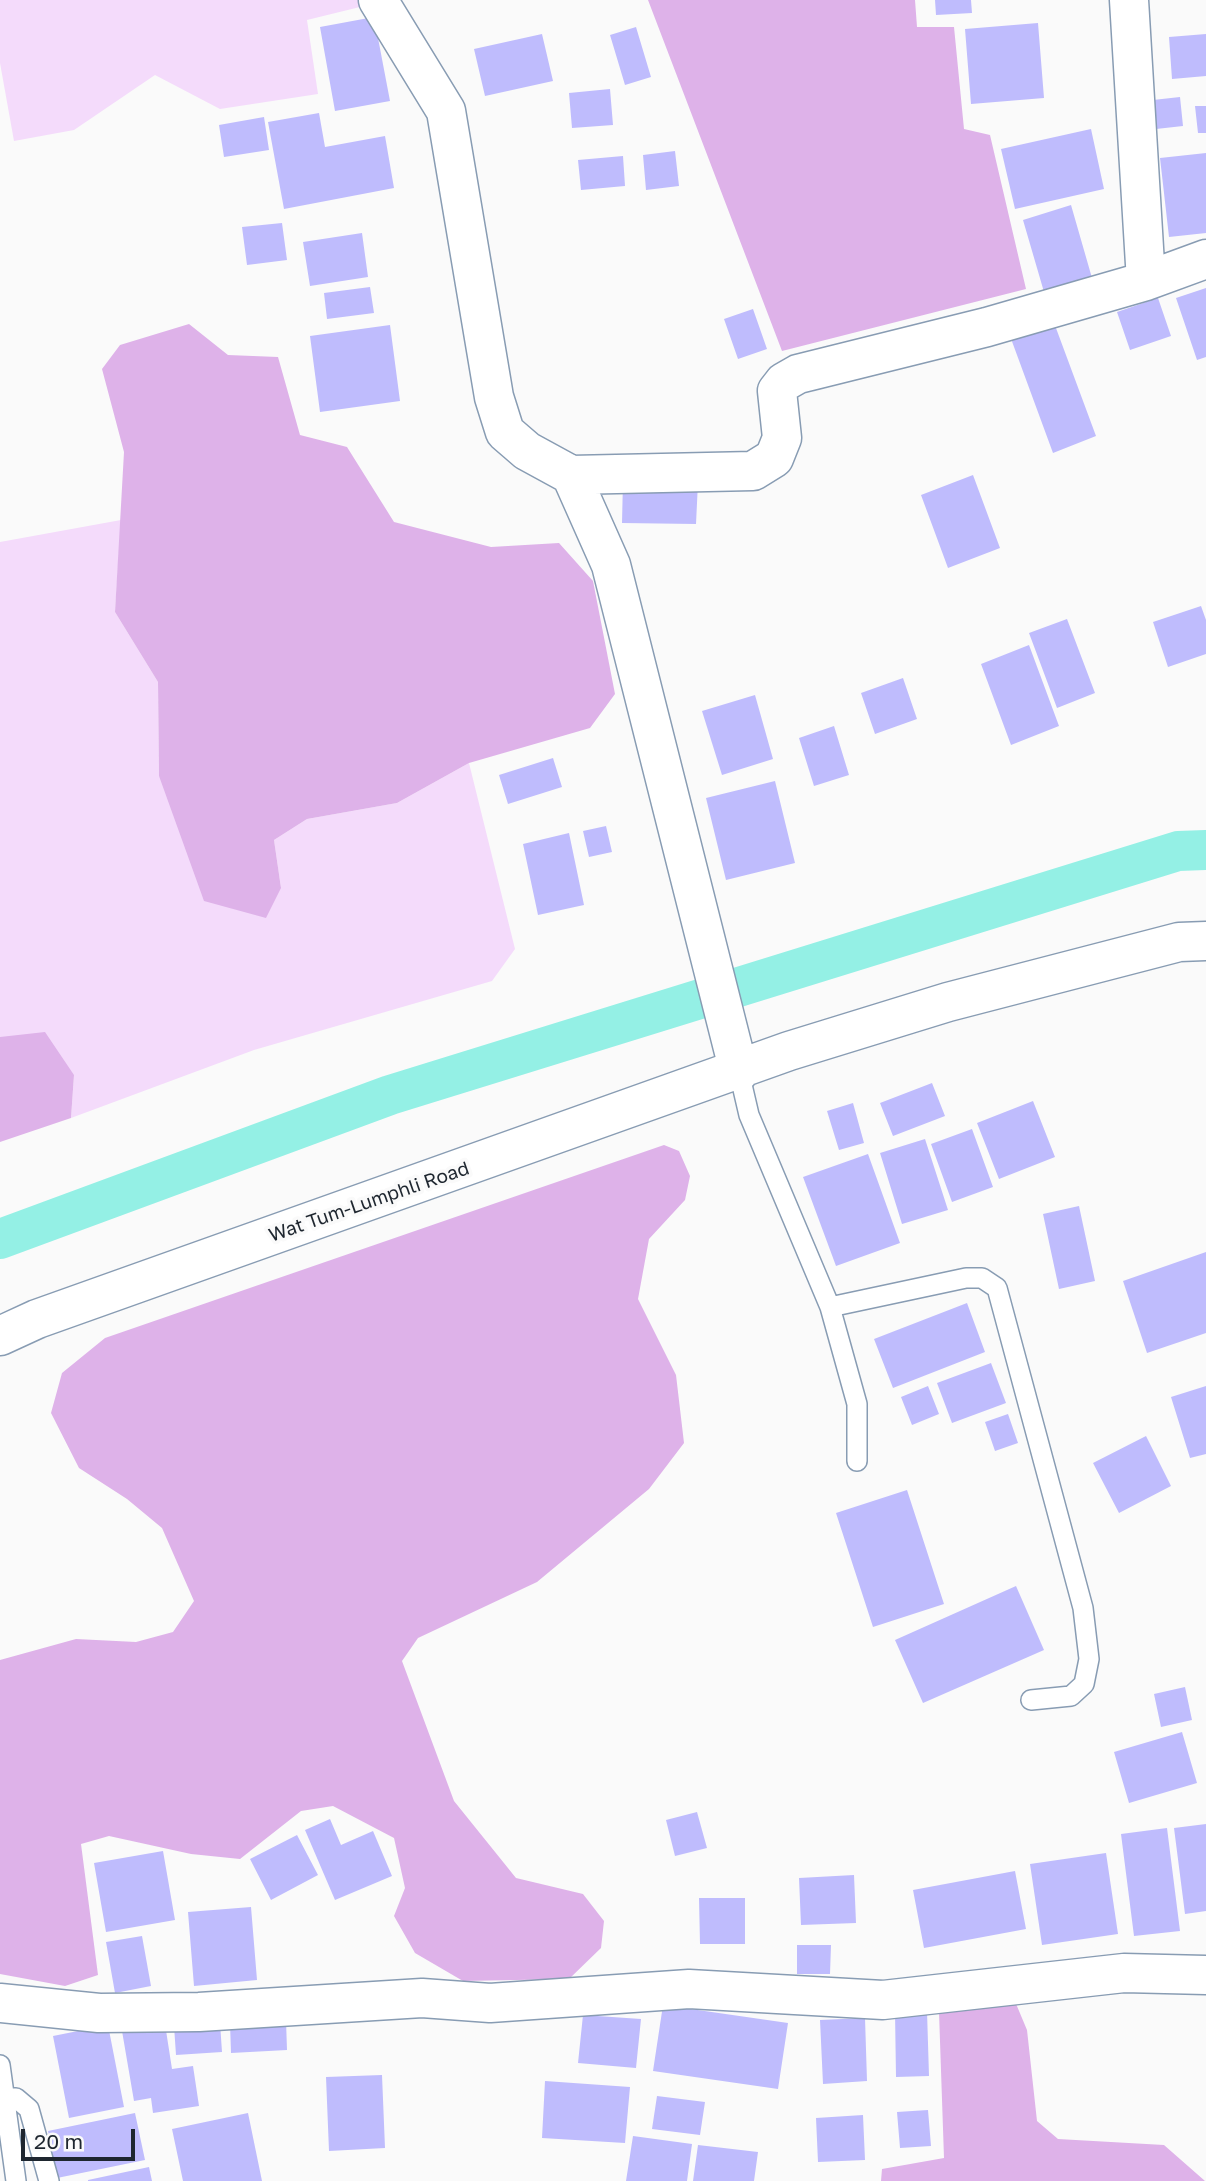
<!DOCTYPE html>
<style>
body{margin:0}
#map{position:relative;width:1206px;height:2181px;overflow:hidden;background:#fafafa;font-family:"Golos Text",sans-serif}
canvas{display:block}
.scale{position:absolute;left:21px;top:2129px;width:114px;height:32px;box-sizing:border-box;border:4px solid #1e262f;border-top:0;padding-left:9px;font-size:21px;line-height:24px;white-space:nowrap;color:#1e262f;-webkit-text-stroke:5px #fafafa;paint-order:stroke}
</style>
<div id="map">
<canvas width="1206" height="2181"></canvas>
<div class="scale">20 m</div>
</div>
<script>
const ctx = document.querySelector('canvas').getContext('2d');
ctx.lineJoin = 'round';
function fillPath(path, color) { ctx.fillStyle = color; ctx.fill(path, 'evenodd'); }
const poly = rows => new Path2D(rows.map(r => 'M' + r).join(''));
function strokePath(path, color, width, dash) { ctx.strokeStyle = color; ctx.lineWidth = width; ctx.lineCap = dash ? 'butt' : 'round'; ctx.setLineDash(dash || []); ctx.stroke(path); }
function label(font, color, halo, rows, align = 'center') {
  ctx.font = font + ' "Golos Text",sans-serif'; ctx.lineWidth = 7; ctx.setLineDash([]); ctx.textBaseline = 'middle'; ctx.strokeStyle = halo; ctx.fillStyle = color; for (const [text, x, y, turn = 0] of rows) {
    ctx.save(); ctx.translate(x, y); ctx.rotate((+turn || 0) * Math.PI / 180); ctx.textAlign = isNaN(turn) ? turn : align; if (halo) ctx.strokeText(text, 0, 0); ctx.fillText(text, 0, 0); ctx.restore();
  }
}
fillPath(poly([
 [0,0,361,0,364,6,307,20,318,94,220,109,155,75,74,130,14,141,0,63],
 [121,520,115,612,158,682,159,776,281,888,274,840,307,819,397,803,469,763,515,949,492,981,254,1050,71,1118,74,1075,0,1037,0,542]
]), '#f4dbfb');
fillPath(poly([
 [648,0,915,0,917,27,954,27,964,129,990,135,1026,289,782,351],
 [189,324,228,355,278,357,300,435,347,447,394,522,491,547,559,543,593,581,615,694,590,728,469,763,397,803,307,819,274,840,281,888,266,918,204,901,159,776,158,682,115,612,124,452,102,369,120,345],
 [45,1032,74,1075,71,1118,0,1142,0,1037],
 [664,1145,679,1151,690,1176,685,1200,649,1239,638,1299,676,1375,684,1443,649,1489,537,1582,418,1638,402,1661,454,1801,516,1878,583,1894,604,1921,601,1948,569,1979,463,1981,415,1953,394,1916,405,1888,394,1838,333,1806,301,1811,240,1859,191,1854,109,1836,81,1844,98,1975,65,1986,0,1974,0,1660,76,1639,136,1642,173,1632,194,1601,162,1528,127,1499,79,1468,51,1413,62,1373,105,1338],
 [1014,1999,1027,2030,1037,2121,1058,2139,1164,2145,1205,2181,881,2181,882,2169,944,2158,939,2012]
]), '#deb2e9');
strokePath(poly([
 [0,1239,390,1095,1178,851,1206,850]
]), '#94f0e5', 40);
fillPath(poly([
 [935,0,971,0,972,13,936,15],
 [374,17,390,101,335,111,320,27],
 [1038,23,1044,98,971,104,965,29],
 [636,27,651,77,625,85,610,35],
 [542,34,553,81,485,96,474,49],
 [1206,34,1206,76,1172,79,1169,37],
 [610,89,613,125,572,128,569,93],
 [1180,97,1183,126,1156,129,1153,100],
 [1195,106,1206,106,1206,133,1198,133],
 [319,113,325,147,385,136,394,188,284,209,268,122],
 [264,117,269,150,224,157,219,125],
 [1091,129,1104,189,1015,209,1001,149],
 [675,151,679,186,646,190,643,155],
 [1206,153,1206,233,1169,237,1160,158],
 [623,156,625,186,581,190,578,160],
 [1071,205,1092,278,1044,292,1023,220],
 [282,223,287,260,247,265,242,227],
 [362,233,368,277,310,286,303,242],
 [370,287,374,313,327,319,324,293],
 [1206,288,1206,357,1197,360,1176,298],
 [1158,298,1171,336,1130,350,1117,312],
 [753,309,767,349,738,359,724,319],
 [1053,320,1096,436,1053,453,1010,336],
 [390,325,400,401,320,412,310,336],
 [973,475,1000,548,948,568,921,495],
 [623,480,698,482,696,524,622,523],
 [1201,606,1206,620,1206,654,1168,667,1153,622],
 [1067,619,1095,693,1057,708,1029,633],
 [1029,645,1059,726,1011,745,981,664],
 [903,678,917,719,875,734,861,693],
 [755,695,773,759,722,775,702,711],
 [834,726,849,775,814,786,799,738],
 [553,758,562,787,508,804,499,775],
 [775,781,795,863,726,880,706,798],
 [606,826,612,852,589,857,583,831],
 [569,833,584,905,538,915,523,844],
 [932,1083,945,1116,893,1136,880,1103],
 [1033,1101,1055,1157,999,1179,977,1123],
 [853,1103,864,1143,839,1150,827,1111],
 [972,1129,993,1187,952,1202,931,1144],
 [925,1139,948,1210,902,1224,880,1153],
 [868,1154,900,1243,836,1266,803,1177],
 [1079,1206,1095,1281,1059,1289,1043,1214],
 [1206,1252,1206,1333,1147,1353,1123,1281],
 [967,1303,985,1352,893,1388,874,1339],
 [991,1363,1006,1403,952,1423,937,1383],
 [928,1386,939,1414,912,1425,901,1397],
 [1206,1386,1206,1454,1190,1458,1171,1397],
 [1008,1414,1018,1443,995,1451,985,1422],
 [1146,1436,1171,1486,1119,1513,1093,1463],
 [907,1490,944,1604,873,1627,836,1513],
 [1016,1586,1044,1650,923,1703,895,1640],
 [1185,1687,1192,1720,1161,1727,1154,1694],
 [1182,1732,1197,1783,1129,1803,1114,1752],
 [697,1812,707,1848,675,1856,666,1820],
 [330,1819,341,1845,373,1831,392,1876,335,1900,305,1830],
 [1206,1824,1206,1911,1185,1914,1174,1828],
 [1167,1828,1180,1931,1134,1936,1121,1834],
 [297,1835,318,1875,271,1900,250,1859],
 [163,1851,175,1920,106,1932,94,1863],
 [1106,1853,1118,1934,1042,1945,1030,1864],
 [1015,1871,1026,1929,924,1948,913,1890],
 [854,1875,856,1923,801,1925,799,1878],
 [699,1898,745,1898,745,1944,700,1944],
 [251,1907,257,1980,194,1986,188,1912],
 [142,1936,151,1986,115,1993,106,1942],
 [797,1945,831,1945,830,1974,797,1974],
 [663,2005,788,2023,778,2089,653,2071],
 [927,2011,929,2076,896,2077,895,2012],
 [583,2015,641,2019,636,2068,578,2063],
 [865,2018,867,2081,823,2084,820,2020],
 [286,2020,287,2050,231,2053,230,2023],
 [220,2023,222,2052,176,2055,174,2026],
 [165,2024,172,2069,193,2066,199,2106,153,2113,151,2098,134,2101,122,2031],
 [108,2025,124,2107,69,2118,53,2036],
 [382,2075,385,2148,329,2151,326,2077],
 [545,2081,630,2087,625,2143,542,2138],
 [657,2096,705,2102,700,2135,652,2129],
 [928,2110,931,2146,900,2148,897,2112],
 [135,2113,145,2160,57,2178,48,2131],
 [248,2113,262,2181,183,2181,172,2129],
 [863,2115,865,2160,818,2162,816,2118],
 [633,2136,692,2144,687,2181,626,2181],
 [698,2145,758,2152,754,2181,693,2181],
 [149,2167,152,2181,88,2181,88,2180]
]), '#bfbcfd');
const lane = poly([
 [739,1072,749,1115,830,1307,966,1278,982,1278,997,1288,1083,1608,1089,1659,1084,1684,1071,1696,1031,1700],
 [830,1307,857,1404,857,1461],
 [0,2065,16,2181],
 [3,2098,16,2098,29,2109,49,2181]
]);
const street = poly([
 [378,0,446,111,494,397,505,432,527,451,571,475,753,471,774,458,782,438,777,391,784,382,798,374,987,327,1146,281,1206,259],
 [1129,0,1146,281],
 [571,475,611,565,739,1072],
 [0,1336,37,1319,789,1051,948,1002,1179,942,1206,941],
 [0,2003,99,2013,199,2012,422,1998,490,2003,689,1989,883,2000,1124,1973,1206,1975]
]);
strokePath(lane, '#889cb3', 22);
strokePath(street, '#889cb3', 41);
strokePath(lane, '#fff', 19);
strokePath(street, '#fff', 38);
label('19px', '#1e262f', '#fafafa', [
 ["Wat Tum-Lumphli Road",369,1202,-19]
]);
</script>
